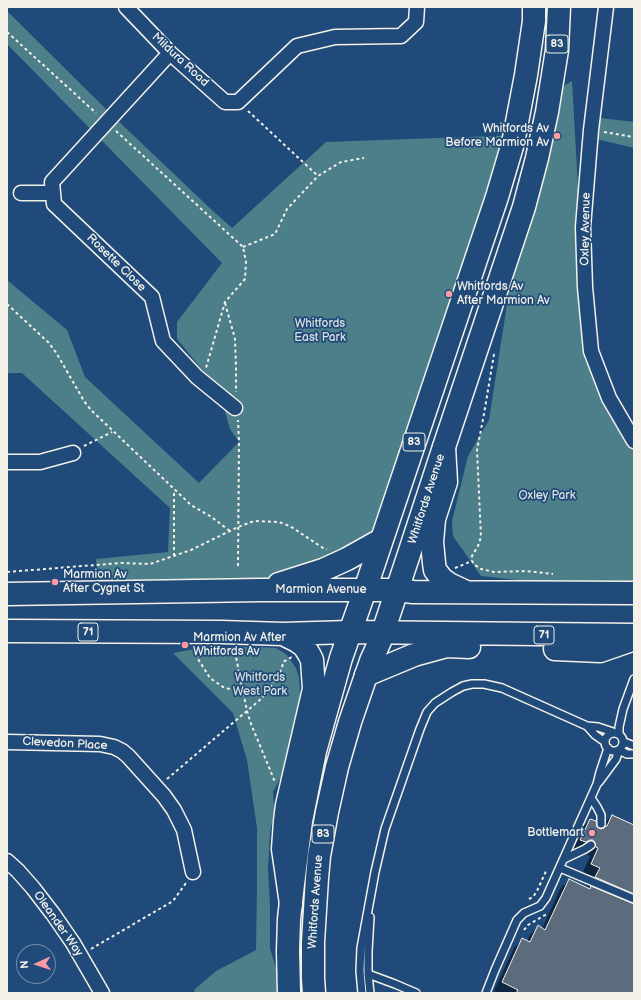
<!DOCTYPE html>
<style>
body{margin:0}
#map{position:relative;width:641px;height:1000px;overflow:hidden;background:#1f4a7a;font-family:"Balsamiq Sans",sans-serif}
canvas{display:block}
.frame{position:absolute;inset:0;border:8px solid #f4f1e8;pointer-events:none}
.north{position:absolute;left:16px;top:944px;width:40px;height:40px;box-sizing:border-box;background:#1f4a7a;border:1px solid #748da6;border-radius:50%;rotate:267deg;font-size:11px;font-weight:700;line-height:16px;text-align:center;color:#f4f1e8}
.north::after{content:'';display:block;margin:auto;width:14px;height:18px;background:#ff9aa2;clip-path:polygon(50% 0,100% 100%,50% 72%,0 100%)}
</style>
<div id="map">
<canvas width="641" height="1000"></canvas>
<div class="frame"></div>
<div class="north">N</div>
</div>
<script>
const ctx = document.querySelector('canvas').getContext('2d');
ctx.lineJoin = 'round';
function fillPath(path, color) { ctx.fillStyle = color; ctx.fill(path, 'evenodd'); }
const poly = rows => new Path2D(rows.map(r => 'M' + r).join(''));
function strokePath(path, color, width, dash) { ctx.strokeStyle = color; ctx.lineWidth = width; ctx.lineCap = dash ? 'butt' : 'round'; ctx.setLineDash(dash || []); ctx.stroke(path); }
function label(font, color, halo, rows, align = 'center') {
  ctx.font = font + ' "Balsamiq Sans",sans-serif'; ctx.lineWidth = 3.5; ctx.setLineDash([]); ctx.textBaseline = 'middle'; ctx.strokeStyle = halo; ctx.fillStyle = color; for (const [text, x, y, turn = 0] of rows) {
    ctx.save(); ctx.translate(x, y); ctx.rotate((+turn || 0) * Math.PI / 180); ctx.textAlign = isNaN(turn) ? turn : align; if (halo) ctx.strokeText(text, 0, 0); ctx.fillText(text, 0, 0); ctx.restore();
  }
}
fillPath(poly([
 [7,11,113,116,214,212,232,228,326,142,522,135,382,523,361,544,286,575,245,584,98,587,96,559,168,552,170,508,22,373,7,373,7,280,67,330,85,377,199,483,239,442,230,429,223,405,204,372,177,339,177,322,222,263,7,44],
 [572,81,588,365,618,425,634,445,634,587,562,585,481,576,453,536,452,521,468,456,489,420,515,253,557,90],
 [593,117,634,122,634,148,596,139],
 [205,647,257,647,276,648,286,654,296,668,299,678,300,692,299,706,294,731,284,771,273,792,274,811,270,833,268,869,270,905,270,948,283,993,195,993,194,990,216,971,256,950,257,885,257,828,247,760,233,713,173,653]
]), '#4d7f8a');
fillPath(poly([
 [612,816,634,826,634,993,499,993,494,991,514,948,522,940,527,941,530,935,538,927,542,929,560,889,569,880,589,890,591,887,587,886,592,876,583,872,590,856,588,855,587,851,577,850,573,848,582,828,590,820,596,827,601,830,603,824]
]), '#0007');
const building = poly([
 [612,815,634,825,634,894,595,877,600,868,591,864,598,848,596,847,595,843,593,840,590,840,586,842,580,840,590,819,596,821,597,827,601,829,604,828,606,826,607,826,612,815],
 [569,879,590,889,591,886,634,904,634,993,516,993,518,990,502,982,522,938,530,942,538,925,545,930,569,879]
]);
fillPath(building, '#5c6c7c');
strokePath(building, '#f4f1e8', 1);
const service = poly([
 [587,726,595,735,605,742],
 '605 742a9 9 0 1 1 18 0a9 9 0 1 1-18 0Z',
 [619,733,619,727,623,709,634,679],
 [624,742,634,746],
 [599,782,616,759,619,750,627,754,634,754],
 [591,798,597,807,601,815,601,824],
 [564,859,585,849,591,845],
 [560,868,634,899],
 [368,974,395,984,416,993],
 [362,993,360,971,361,948,375,872,385,829,420,729,427,712,435,703,452,692,463,686,472,684,484,684,502,688,587,726,598,727,613,732],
 [370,993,368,974,368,951,370,917],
 [486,993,495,970,517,920,524,913,540,906,546,898,597,784,600,772,608,748]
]);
const minor = poly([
 [126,7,170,53,225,102,238,102,297,46,335,37,401,36,416,22,417,7],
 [606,7,591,130,583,227,585,287,591,351,609,398,634,441],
 [21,193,53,193,54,204,152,297,163,341,197,377,235,408],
 [53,193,52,182,170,53],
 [7,462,40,462,73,453],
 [7,742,100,744,114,747,122,751,128,756,164,796,174,810,184,830,193,872],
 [7,861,18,871,33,888,53,914,73,943,102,993]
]);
const primary = poly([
 [289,993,288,951,289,919,293,884,301,821,315,751,341,658,365,590,497,197,513,143,526,75,534,21,534,7],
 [314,993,313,978,313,942,317,878,319,856,327,812,337,767,350,722,371,661,380,641,408,557,444,447,524,207,537,158,547,112,557,50,559,7]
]);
const trunk = poly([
 [444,447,446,482,434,519,432,542,434,563,435,570,442,579,449,584,466,592],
 [279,584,323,570,347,559,381,540],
 [7,594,261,590,397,590,413,592,634,593],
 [7,631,221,632,283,634,349,632,634,635],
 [283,634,297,641,304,646,309,654,312,660,314,689,287,805,285,821,283,849,291,904],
 [555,649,600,651,629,641],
 [366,675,414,655,447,646,469,647]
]);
strokePath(service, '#f4f1e8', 10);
strokePath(minor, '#f4f1e8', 17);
strokePath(primary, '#f4f1e8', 25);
strokePath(trunk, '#f4f1e8', 25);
strokePath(poly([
 [7,32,96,113],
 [248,111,318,176],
 [116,131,243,247,246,262,245,279,225,302,206,368],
 [604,132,634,137],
 [243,247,275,234,287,209,318,176,341,162,364,158],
 [225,303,235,339,236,367,236,392],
 [7,304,49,343,57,354,84,401,91,410,191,505,210,516,230,531],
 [494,354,484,414,477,450,481,537,478,546,472,556,472,561,475,565,481,569,494,572,526,571,553,574],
 [84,446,112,432],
 [174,556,174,490],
 [238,566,239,442,238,420],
 [455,568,472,561],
 [7,572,121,563,150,564,191,550,238,527,254,521,279,522,287,525,293,528,323,548,327,549],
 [195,648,195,652,198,659,210,678,223,687,236,691,244,691],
 [235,652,247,711,251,724,266,760,275,782],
 [167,779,261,699,267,693,279,674,282,668,283,662,292,657],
 [529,899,533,897,537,891,546,871],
 [524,930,528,925,547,914],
 [91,949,173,901,186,883]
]), '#f4f1e8', 2, [3, 3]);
strokePath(service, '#1f4a7a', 7);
strokePath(minor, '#1f4a7a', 14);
strokePath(primary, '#1f4a7a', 22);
strokePath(trunk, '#1f4a7a', 22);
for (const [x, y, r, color] of [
 [557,136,4,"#ff9aa2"],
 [449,294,4,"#ff9aa2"],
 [55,582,4,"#ff9aa2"],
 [185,645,4,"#ff9aa2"],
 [592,833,4,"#ff9aa2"]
]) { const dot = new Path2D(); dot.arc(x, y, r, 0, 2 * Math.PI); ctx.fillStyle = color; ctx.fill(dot); strokePath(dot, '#1f4a7a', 1.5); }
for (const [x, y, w] of [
 [557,44,22],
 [414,442,22],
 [88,632,20],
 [544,635,20],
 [323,834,22]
]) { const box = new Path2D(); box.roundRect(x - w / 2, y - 9, w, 18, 3); ctx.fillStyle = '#1f4a7a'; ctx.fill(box); strokePath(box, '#f4f1e8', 1); }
label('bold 11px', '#f4f1e8', null, [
 ["83",557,44],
 ["83",414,442],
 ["71",88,632],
 ["71",544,635],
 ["83",323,834]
]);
label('12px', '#f4f1e8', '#1f4a7a', [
 ["Mildura Road",180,60,43],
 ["Oxley Avenue",586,229,-89],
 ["Rosette Close",116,263,44],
 ["Whitfords Avenue",427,499,-72],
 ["Marmion Avenue",321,590],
 ["Clevedon Place",65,744,3],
 ["Whitfords Avenue",316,902,-86],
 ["Oleander Way",58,924,55]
]);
label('12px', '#f4f1e8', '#1f4a7a', [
 ["Whitfords Av",549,129,"right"],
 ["Before Marmion Av",549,143,"right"],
 ["Whitfords Av",457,287],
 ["After Marmion Av",457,301],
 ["Marmion Av",63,575],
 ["After Cygnet St",63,589],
 ["Marmion Av After",193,638],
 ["Whitfords Av",193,652],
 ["Bottlemart",584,833,"right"]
], 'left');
label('12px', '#dbe0da', '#1f4a7a', [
 ["Whitfords",320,324],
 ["East Park",320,338],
 ["Oxley Park",547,496],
 ["Whitfords",260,678],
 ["West Park",260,692]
]);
</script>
